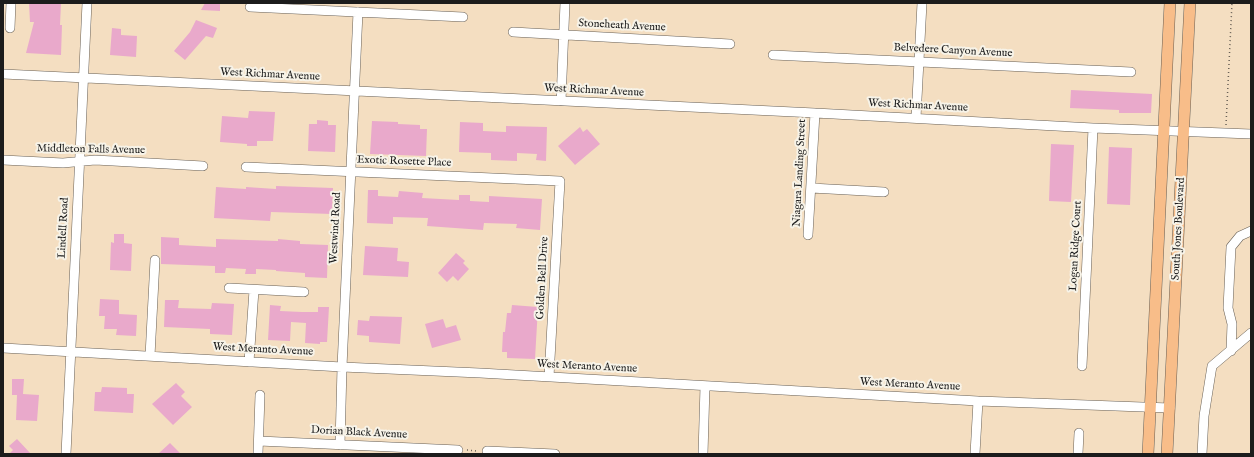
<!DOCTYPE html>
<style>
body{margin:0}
#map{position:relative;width:1254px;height:457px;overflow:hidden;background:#f4dec1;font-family:"IM FELL English",serif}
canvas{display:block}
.frame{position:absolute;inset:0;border:4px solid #1c1c1c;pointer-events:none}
</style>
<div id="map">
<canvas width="1254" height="457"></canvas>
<div class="frame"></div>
</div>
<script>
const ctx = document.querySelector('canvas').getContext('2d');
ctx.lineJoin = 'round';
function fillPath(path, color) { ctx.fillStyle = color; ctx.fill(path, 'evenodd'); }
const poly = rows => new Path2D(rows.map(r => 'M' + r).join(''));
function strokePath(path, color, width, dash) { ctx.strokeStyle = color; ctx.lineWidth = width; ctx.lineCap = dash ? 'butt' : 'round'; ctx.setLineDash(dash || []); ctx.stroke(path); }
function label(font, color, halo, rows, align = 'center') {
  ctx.font = font + ' "IM FELL English",serif'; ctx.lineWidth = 4; ctx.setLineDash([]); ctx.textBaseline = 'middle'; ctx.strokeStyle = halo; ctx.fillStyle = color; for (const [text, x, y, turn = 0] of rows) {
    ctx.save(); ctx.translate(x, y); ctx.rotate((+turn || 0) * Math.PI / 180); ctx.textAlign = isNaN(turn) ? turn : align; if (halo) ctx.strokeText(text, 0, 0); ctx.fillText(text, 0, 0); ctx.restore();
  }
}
fillPath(poly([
 [29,3,61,3,60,25,62,25,61,55,26,53,34,22,30,22],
 [205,3,220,3,220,11,201,10],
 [196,20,217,28,213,38,206,36,185,60,174,51,190,32],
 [112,28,121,29,121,35,137,36,136,57,110,55],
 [1071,90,1152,94,1151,113,1119,113,1119,110,1070,108],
 [249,111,275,112,273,141,257,141,257,146,247,146,247,144,220,142,222,116,248,118],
 [317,120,328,121,328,125,336,125,335,152,308,151,309,124,317,124],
 [372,121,398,122,398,124,420,125,420,129,427,129,426,156,370,154],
 [460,122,483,123,483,131,506,132,506,126,547,127,546,161,536,160,537,154,517,153,517,161,491,160,491,153,459,152],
 [580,127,583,132,587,129,600,144,575,165,558,146],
 [1051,144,1074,145,1071,202,1049,201],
 [1109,147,1132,148,1130,205,1107,204],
 [276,186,333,188,332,214,271,212,270,221,214,218,216,187,246,189,246,187,276,189],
 [368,190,378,190,378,196,398,197,399,191,423,193,422,198,459,200,459,195,470,195,470,201,489,202,489,196,542,199,540,230,516,228,517,224,484,223,483,230,427,226,428,218,393,217,393,224,367,223],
 [114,234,124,234,124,243,132,244,131,271,110,270,111,242,114,243],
 [161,237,179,238,179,245,216,247,216,239,278,241,278,239,300,241,300,244,328,245,327,278,305,277,305,273,276,271,276,270,256,269,256,274,245,274,246,269,226,268,225,273,215,273,215,266,161,264],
 [365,246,398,248,397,261,409,262,408,277,363,275],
 [456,253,465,261,463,263,469,269,458,281,453,276,447,282,438,273],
 [100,299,119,300,119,314,137,315,136,336,116,335,117,329,104,329,105,316,99,316],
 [165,300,179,300,178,308,211,309,212,303,234,304,232,335,210,334,210,329,164,327],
 [270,305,281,306,280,311,302,312,318,312,318,307,329,307,327,342,320,342,320,344,305,343,306,323,291,322,290,341,268,340],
 [512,305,538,307,535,359,507,358,507,352,502,352,503,332,505,332,507,313,511,313],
 [370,316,402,317,400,344,369,342,369,336,357,335,358,320,369,321],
 [443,319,446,328,456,325,461,340,432,348,425,324],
 [12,379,24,379,23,394,39,395,37,421,16,420,17,395,12,395],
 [176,383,185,392,181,396,192,407,173,425,152,404],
 [102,387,127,388,127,394,134,394,133,413,94,411,95,392,101,392],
 [17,439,31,454,9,454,13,450,9,446],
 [170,443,181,454,158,454]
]), '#e9a9cb');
const minor = poly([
 [250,7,463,17],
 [10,28,11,3],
 [513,32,730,44],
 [773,55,1131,72],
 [3,74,815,113,1093,128,1251,134],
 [561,101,565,3],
 [916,118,922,3],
 [3,160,63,163,95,160,203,166],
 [246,167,560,181,549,377],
 [811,188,884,192],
 [808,235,815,113],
 [229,288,304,292],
 [3,348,342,367,480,373,978,401,1170,408],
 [1231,351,1232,324,1228,308,1231,247,1240,236,1251,231],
 [150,356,155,260],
 [249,362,254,290],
 [1082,366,1093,128],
 [259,441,458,450],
 [340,445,342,367,358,12],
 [487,451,555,454],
 [66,454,87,3],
 [258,454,260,395],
 [703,454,705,386],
 [975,454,978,401],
 [1078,454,1079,433],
 [1202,454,1204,416,1212,366,1251,333]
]);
const major = poly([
 [1148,454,1170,3],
 [1167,454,1190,3]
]);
strokePath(minor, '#686056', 10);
strokePath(major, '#686056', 12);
strokePath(poly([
 [1226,125,1232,3],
 [467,450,477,451]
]), '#686056', 1.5, [1, 3]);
strokePath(minor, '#fff', 9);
strokePath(major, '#f8bd89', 11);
label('11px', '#1c1c1c', '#f7f3e8', [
 ["Stoneheath Avenue",622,26,3],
 ["Belvedere Canyon Avenue",953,51,3],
 ["West Richmar Avenue",270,75,3],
 ["West Richmar Avenue",594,91,3],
 ["West Richmar Avenue",918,106,3],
 ["Middleton Falls Avenue",91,150,1],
 ["Exotic Rosette Place",404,162,2],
 ["Niagara Landing Street",800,173,-87],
 ["Lindell Road",64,228,-87],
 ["Westwind Road",336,228,-87],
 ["South Jones Boulevard",1179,229,-87],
 ["Logan Ridge Court",1076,246,-87],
 ["Golden Bell Drive",543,278,-87],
 ["West Meranto Avenue",263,350,3],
 ["West Meranto Avenue",587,367,3],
 ["West Meranto Avenue",910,385,3],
 ["Dorian Black Avenue",359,433,3]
]);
</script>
